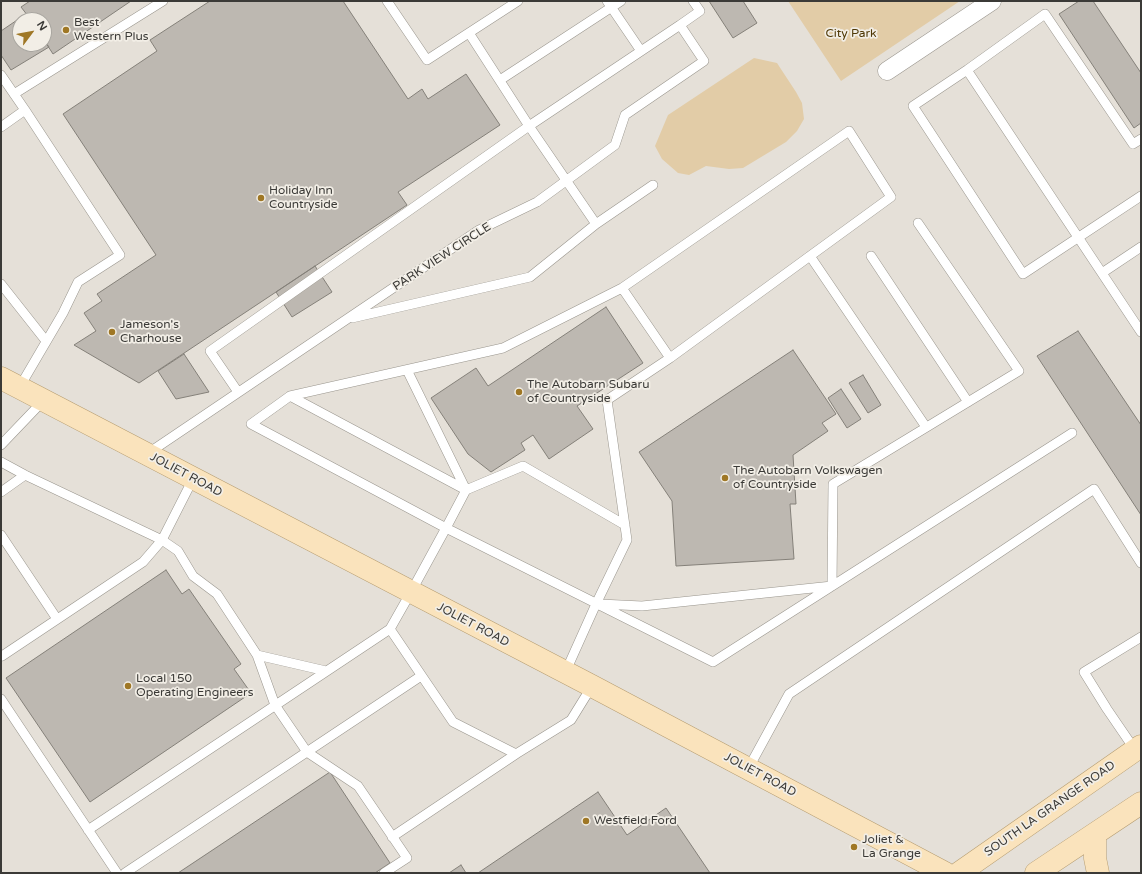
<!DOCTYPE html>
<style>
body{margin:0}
#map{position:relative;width:1142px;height:874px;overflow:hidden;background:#e5e0d8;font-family:"Varela Round",sans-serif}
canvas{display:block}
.frame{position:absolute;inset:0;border:2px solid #3b3a37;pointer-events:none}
.north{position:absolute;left:12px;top:12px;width:40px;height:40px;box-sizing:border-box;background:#f2eee6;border:1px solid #a9a6a0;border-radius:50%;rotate:58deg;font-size:11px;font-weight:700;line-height:16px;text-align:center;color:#3b3a37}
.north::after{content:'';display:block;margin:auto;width:14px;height:18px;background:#9f7725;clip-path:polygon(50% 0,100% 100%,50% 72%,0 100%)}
</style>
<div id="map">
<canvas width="1142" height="874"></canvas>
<div class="frame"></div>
<div class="north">N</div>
</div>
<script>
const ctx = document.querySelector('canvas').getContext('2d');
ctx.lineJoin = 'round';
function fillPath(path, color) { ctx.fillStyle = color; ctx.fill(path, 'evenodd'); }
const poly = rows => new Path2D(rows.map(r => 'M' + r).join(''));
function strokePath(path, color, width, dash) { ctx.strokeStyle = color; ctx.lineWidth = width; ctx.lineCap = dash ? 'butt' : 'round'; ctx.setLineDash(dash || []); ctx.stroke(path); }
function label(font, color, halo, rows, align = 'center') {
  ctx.font = font + ' "Varela Round",sans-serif'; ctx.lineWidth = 3.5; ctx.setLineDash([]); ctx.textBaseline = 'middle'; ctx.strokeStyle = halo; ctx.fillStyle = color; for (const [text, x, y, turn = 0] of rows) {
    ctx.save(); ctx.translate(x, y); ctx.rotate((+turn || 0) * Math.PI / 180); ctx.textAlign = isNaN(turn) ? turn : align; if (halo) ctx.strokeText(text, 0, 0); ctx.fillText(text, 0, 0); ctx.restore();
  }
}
fillPath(poly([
 [788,1,960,1,841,81],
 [754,58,777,63,796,92,802,103,804,119,797,131,786,142,743,168,729,169,706,166,689,175,678,173,662,159,655,146,668,115]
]), '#e2cca7');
const building = poly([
 [30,1,131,1,53,54,44,40,44,20,31,20,21,7,30,1],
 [210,1,343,1,408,99,422,89,428,99,466,74,500,125,398,192,407,205,139,383,74,345,96,331,84,313,102,301,97,294,156,255,63,114,157,51,150,40,210,1],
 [709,1,743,1,757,23,733,38,709,1],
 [1079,1,1093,1,1141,73,1141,123,1134,128,1059,14,1079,1],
 [26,14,31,20,20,20,20,44,44,44,44,40,49,47,11,70,1,55,1,31,26,14],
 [315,266,332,292,292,317,276,292,315,266],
 [606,307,643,363,577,406,593,429,549,459,533,435,521,443,525,450,491,472,468,454,431,398,476,368,488,386,606,307],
 [1078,331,1141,425,1141,515,1037,356,1078,331],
 [793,350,836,414,822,423,828,431,793,455,796,504,790,504,794,559,676,566,672,501,639,452,793,350],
 [184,354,209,392,176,399,158,371,184,354],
 [863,375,881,405,868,413,849,383,863,375],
 [841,389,861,419,847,428,828,398,841,389],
 [166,570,182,594,189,589,241,664,234,669,251,693,90,802,6,678,166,570],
 [330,772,390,863,375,873,178,873,330,772],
 [598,792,627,835,666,808,710,873,478,873,598,792],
 [461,865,466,873,449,873,461,865]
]);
fillPath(building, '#bdb8b1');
strokePath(building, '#848079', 1);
const service = poly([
 [387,1,427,60,518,1],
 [607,1,641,51],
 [680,25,700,11,693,1],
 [967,70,1141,332],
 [1,75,25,110,1,127],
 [500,80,621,1],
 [14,94,163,1],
 [1141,139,1133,144,1045,14,967,70,913,106,1023,274,1141,196],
 [810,256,926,427],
 [871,256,968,402],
 [1102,273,1141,247],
 [1,284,46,341],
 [352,318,530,277,596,224],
 [407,370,466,490,523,466,625,525],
 [19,388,63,313,78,282,120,255,25,110],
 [238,392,210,351,529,126,596,224,653,185],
 [290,396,503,348,622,288],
 [1,445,43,401],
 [147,454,479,230,537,202,615,145,625,115,704,61,680,25,529,126,469,33],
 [1,462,25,475,162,540,178,551,193,576,217,594,257,655,275,705,307,752,358,786,407,858,384,873],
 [1,492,25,475],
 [1,535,57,619],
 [600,604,642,606,832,586,833,484,1019,371,918,223],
 [390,629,453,722,516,754],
 [1,655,2,656,143,562,162,540,193,479],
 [257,655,326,671],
 [565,673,596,604,627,540,607,400,670,358,891,197,849,131,622,288,670,358],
 [1,699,117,873],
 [1135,750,1107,709,1084,672,1141,637],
 [748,769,789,694,1094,489,1141,563],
 [88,830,390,629,411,592,446,528,466,490,290,396,251,424,446,528,713,662,1072,433],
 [392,837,516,754,571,720,592,686],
 [125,873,421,676]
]);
const minor = poly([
 [887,71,992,1]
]);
const primary = poly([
 [1,378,592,686,945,873],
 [1095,835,1095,858,1098,873],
 [959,873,1141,746],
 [1036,873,1141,803]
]);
strokePath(service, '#99958d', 10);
strokePath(minor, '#99958d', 19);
strokePath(primary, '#b59c70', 23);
strokePath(service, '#fff', 9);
strokePath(minor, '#fff', 18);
strokePath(primary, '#fae3bc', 22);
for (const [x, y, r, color] of [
 [66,30,4,"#9f7725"],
 [261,198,4,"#9f7725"],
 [112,332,4,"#9f7725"],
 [519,392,4,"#9f7725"],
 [725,478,4,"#9f7725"],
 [128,686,4,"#9f7725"],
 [586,821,4,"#9f7725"],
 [854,847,4,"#9f7725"]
]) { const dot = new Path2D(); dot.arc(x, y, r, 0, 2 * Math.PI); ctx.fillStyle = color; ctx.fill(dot); strokePath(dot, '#f2eee6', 1.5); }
label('12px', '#3b3a37', '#f2eee6', [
 ["Best",74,23],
 ["Western Plus",74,37],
 ["Holiday Inn",269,191],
 ["Countryside",269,205],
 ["Jameson's",120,325],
 ["Charhouse",120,339],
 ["The Autobarn Subaru",527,385],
 ["of Countryside",527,399],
 ["The Autobarn Volkswagen",733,471],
 ["of Countryside",733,485],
 ["Local 150",136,679],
 ["Operating Engineers",136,693],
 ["Westfield Ford",594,821],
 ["Joliet &",862,840],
 ["La Grange",862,854]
], 'left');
label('12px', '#4f3805', '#f2eee6', [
 ["City Park",851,34]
]);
label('12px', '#3b3a37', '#f2eee6', [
 ["PARK VIEW CIRCLE",442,257,-33],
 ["JOLIET ROAD",186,475,28],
 ["JOLIET ROAD",473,625,28],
 ["JOLIET ROAD",760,775,28],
 ["SOUTH LA GRANGE ROAD",1050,809,-35]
]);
</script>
